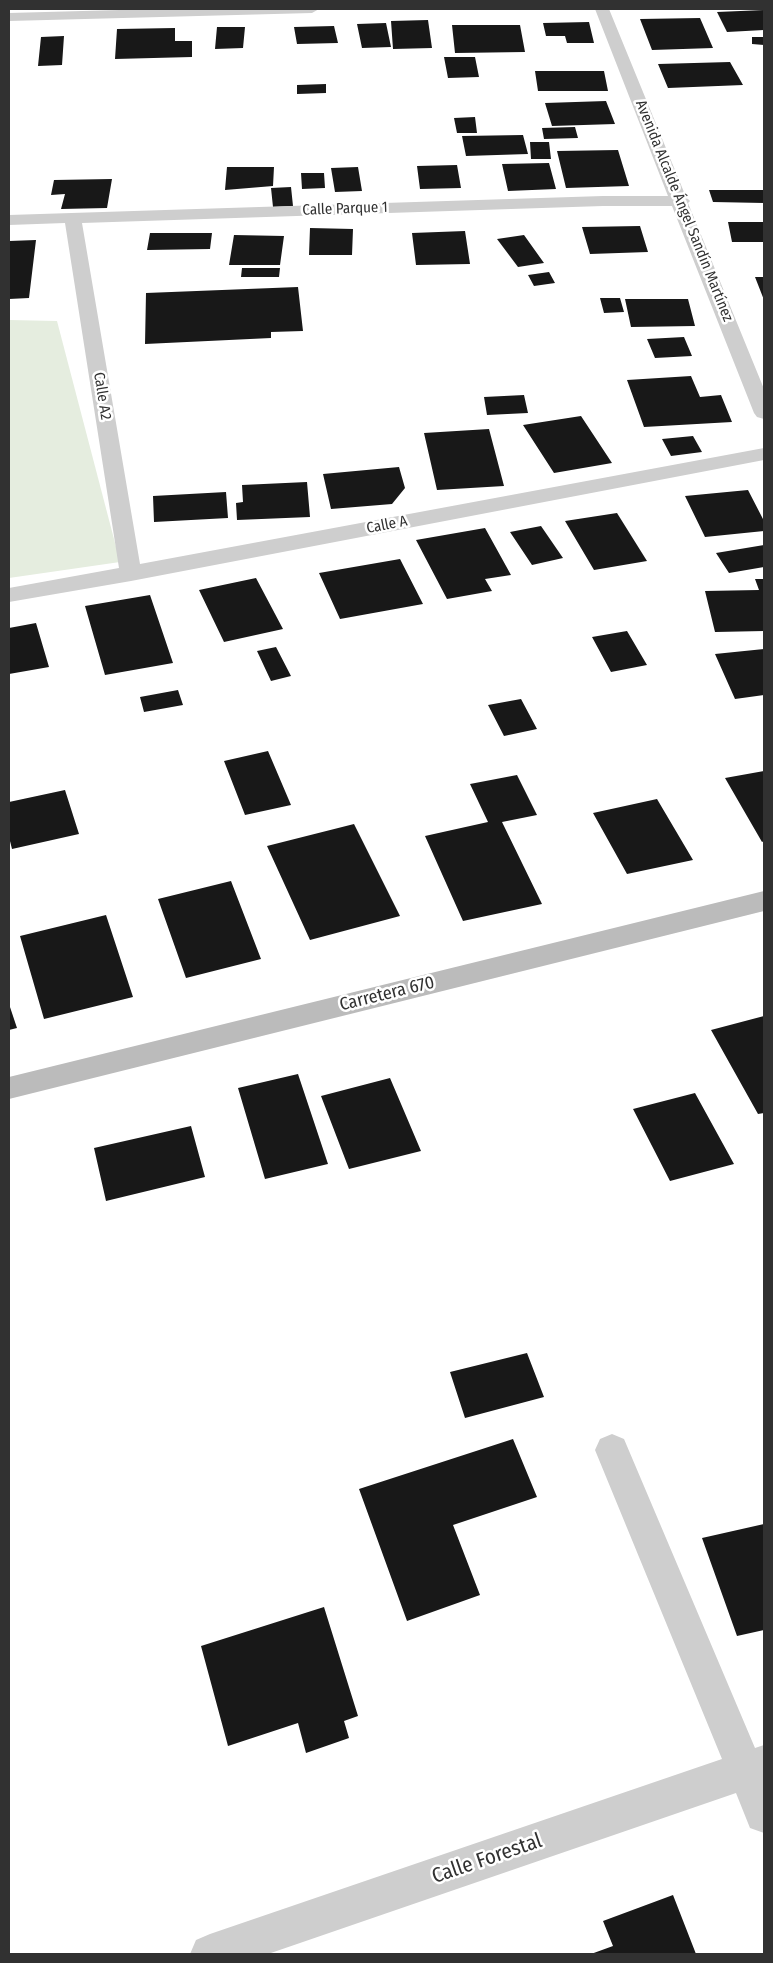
<!DOCTYPE html>
<meta charset="utf-8">
<style>
body{margin:0}
#map{position:relative;width:773px;height:1963px;overflow:hidden;background:#fff;font-family:"Fira Sans Condensed",sans-serif}
canvas{display:block}
.frame{position:absolute;inset:0;border:10px solid #313131;pointer-events:none}
</style>
<div id="map">
<canvas width="773" height="1963"></canvas>
<div class="frame"></div>
</div>
<script>
const ctx = document.querySelector('canvas').getContext('2d');
ctx.lineJoin = 'round';
function fillPath(path, color) { ctx.fillStyle = color; ctx.fill(path, 'evenodd'); }
const poly = rows => new Path2D(rows.map(r => 'M' + r).join(''));
function label(font, color, halo, rows, align = 'center') {
  ctx.font = font + ' "Fira Sans Condensed",sans-serif'; ctx.lineWidth = 5; ctx.setLineDash([]); ctx.textBaseline = 'middle'; ctx.strokeStyle = halo; ctx.fillStyle = color; for (const [text, x, y, turn = 0] of rows) {
    ctx.save(); ctx.translate(x, y); ctx.rotate((+turn || 0) * Math.PI / 180); ctx.textAlign = isNaN(turn) ? turn : align; if (halo) ctx.strokeText(text, 0, 0); ctx.fillText(text, 0, 0); ctx.restore();
  }
}
fillPath(poly([
 [9,320,57,321,120,562,9,578]
]), '#e5eddf');
fillPath(poly([
 [764,10,764,30,727,32,717,12],
 [700,18,713,48,652,50,640,19],
 [428,20,432,48,393,49,391,21],
 [589,22,594,43,567,43,565,36,546,36,543,23],
 [386,23,391,47,362,48,357,24],
 [452,25,520,25,525,52,455,53],
 [334,26,338,43,297,44,294,27],
 [217,27,245,27,243,48,215,49],
 [175,28,175,41,192,41,192,57,115,59,117,29],
 [64,36,62,65,38,66,41,37],
 [752,37,764,37,764,45,752,44],
 [444,57,475,57,479,77,448,78],
 [730,62,743,85,668,88,658,64],
 [535,71,604,71,608,91,538,91],
 [326,84,326,93,297,94,297,85],
 [606,101,615,124,552,126,545,103],
 [475,117,477,133,457,133,454,118],
 [575,127,578,138,544,139,542,128],
 [523,135,528,154,466,156,462,136],
 [530,142,549,142,551,159,531,159],
 [618,150,629,186,566,188,557,151],
 [549,163,556,189,508,191,502,164],
 [457,165,461,188,420,189,417,166],
 [227,167,274,167,273,186,225,190],
 [358,167,362,191,335,192,331,168],
 [301,173,324,173,325,188,302,189],
 [112,179,107,208,61,209,65,194,51,195,54,180],
 [291,187,293,206,273,207,271,188],
 [709,190,764,190,764,203,713,202],
 [728,222,764,222,764,242,732,242],
 [640,226,648,252,590,254,582,227],
 [310,228,353,229,352,255,309,255],
 [465,231,470,264,416,265,412,233],
 [150,233,212,233,210,249,147,250],
 [234,235,284,236,280,265,229,265],
 [524,235,544,263,518,267,497,239],
 [36,240,29,298,9,299,9,241],
 [242,268,280,268,279,277,241,277],
 [549,272,555,283,534,286,528,275],
 [755,277,764,277,764,300],
 [298,287,303,331,271,332,271,338,145,344,146,293],
 [600,298,620,298,624,312,604,313],
 [625,299,688,299,695,326,631,327],
 [684,337,692,356,655,358,647,339],
 [691,376,700,397,721,395,732,422,644,427,627,380],
 [524,395,528,413,487,415,484,397],
 [581,416,612,463,554,473,523,425],
 [489,429,504,486,437,490,424,433],
 [693,436,702,452,671,456,662,439],
 [399,467,405,488,392,504,331,509,323,474],
 [307,482,310,517,237,520,236,503,243,502,242,485],
 [748,490,764,521,764,531,705,537,685,496],
 [226,492,228,518,154,522,153,496],
 [617,513,647,561,594,570,565,521],
 [541,526,563,558,532,565,510,532],
 [485,528,511,575,485,579,492,591,447,599,416,540],
 [764,545,764,567,729,573,716,553],
 [400,559,423,604,340,619,319,573],
 [256,578,283,629,224,642,199,590],
 [755,579,764,579,764,631,715,632,705,591,759,590],
 [150,595,173,663,105,675,85,606],
 [36,623,49,667,9,674,9,628],
 [627,631,647,665,611,672,592,637],
 [276,647,291,676,271,681,257,651],
 [764,649,764,695,735,699,715,654],
 [178,690,183,705,144,712,140,697],
 [521,699,537,729,504,736,488,705],
 [268,751,291,805,245,815,224,761],
 [764,771,764,841,762,842,725,778],
 [517,775,537,815,502,822,542,904,463,921,425,836,488,822,470,784],
 [65,790,79,834,12,849,9,837,9,802],
 [657,799,693,860,627,874,593,813],
 [354,824,400,916,310,940,267,846],
 [231,881,261,959,186,978,158,899],
 [106,915,133,997,44,1019,20,936],
 [9,1004,17,1028,9,1030],
 [764,1016,764,1113,758,1114,711,1030],
 [298,1074,328,1164,265,1179,238,1088],
 [390,1078,421,1151,349,1169,321,1096],
 [695,1093,734,1164,670,1181,633,1109],
 [191,1126,205,1177,106,1201,94,1148],
 [527,1353,544,1397,465,1418,450,1372],
 [513,1439,537,1497,453,1525,480,1595,407,1621,359,1489],
 [764,1524,764,1630,737,1636,702,1538],
 [324,1607,358,1716,344,1721,349,1738,306,1753,298,1723,228,1746,201,1646],
 [673,1895,696,1954,591,1954,613,1946,603,1921]
]), '#181818');
fillPath(poly([
 [156,9,319,9,312,13,9,21,9,13,156,9],
 [595,9,609,9,686,197,690,201,688,203,764,389,764,419,757,417,754,413,672,206,603,206,82,223,140,564,764,448,764,460,131,581,9,602,9,588,119,568,65,223,9,225,9,215,603,196,668,196,595,9],
 [612,1434,624,1439,755,1748,764,1745,764,1833,750,1828,736,1793,268,1954,190,1954,196,1940,210,1934,722,1759,595,1450,600,1439,612,1434]
]), '#cecece');
fillPath(poly([
 [764,891,764,911,9,1099,9,1077,764,891]
]), '#bbb');
label('15px', '#313131', '#fff', [
 ["Calle Parque 1",345,209,-2],
 ["Avenida Alcalde Ángel Sandín Martínez",684,211,68],
 ["Calle A2",102,396,81],
 ["Calle A",387,525,-11]
]);
label('18px', '#313131', '#fff', [
 ["Carretera 670",387,994,-14]
]);
label('21px', '#313131', '#fff', [
 ["Calle Forestal",487,1859,-19]
]);
</script>
